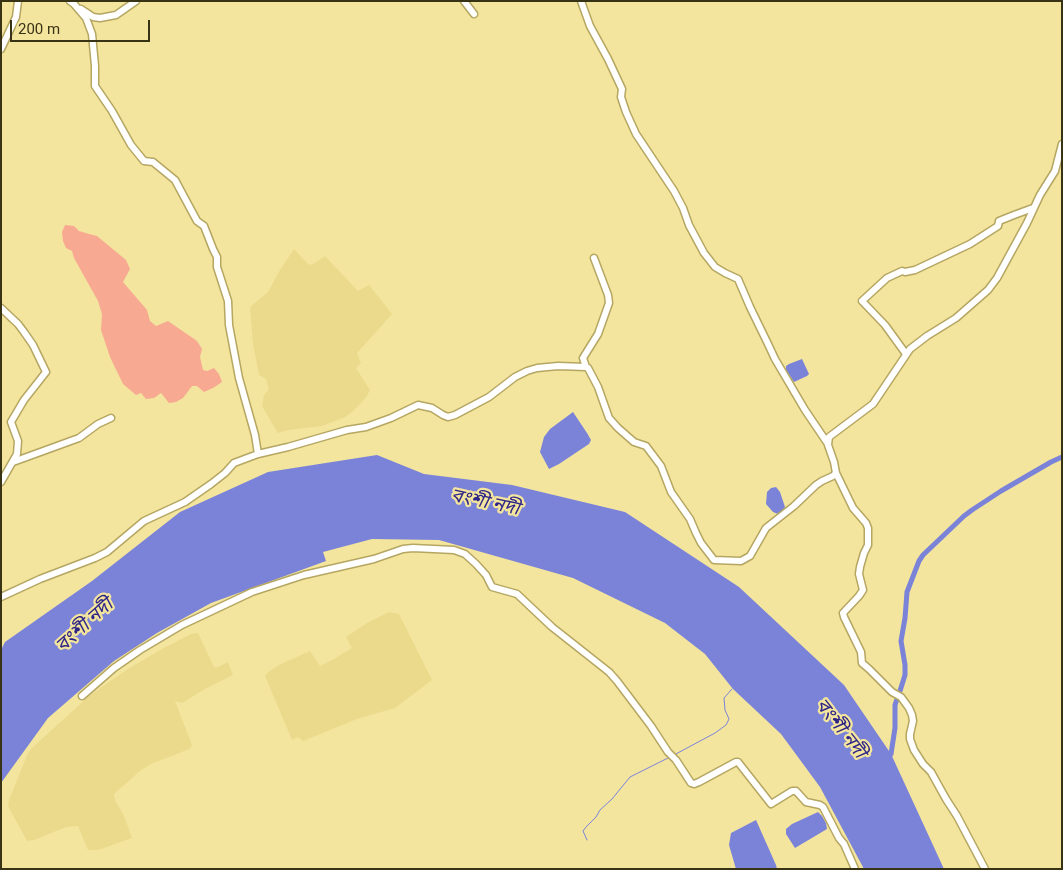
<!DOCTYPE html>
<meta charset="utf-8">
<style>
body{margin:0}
#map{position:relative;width:1063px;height:870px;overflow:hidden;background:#f3e59e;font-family:Roboto,sans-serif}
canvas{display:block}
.frame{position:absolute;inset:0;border:2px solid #393316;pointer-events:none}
.scale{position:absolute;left:10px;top:20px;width:140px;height:22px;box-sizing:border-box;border:2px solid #393316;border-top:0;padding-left:6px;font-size:15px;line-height:18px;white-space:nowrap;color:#393316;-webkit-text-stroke:4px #f3e59e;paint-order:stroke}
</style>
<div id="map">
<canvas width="1063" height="870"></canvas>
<div class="frame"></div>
<div class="scale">200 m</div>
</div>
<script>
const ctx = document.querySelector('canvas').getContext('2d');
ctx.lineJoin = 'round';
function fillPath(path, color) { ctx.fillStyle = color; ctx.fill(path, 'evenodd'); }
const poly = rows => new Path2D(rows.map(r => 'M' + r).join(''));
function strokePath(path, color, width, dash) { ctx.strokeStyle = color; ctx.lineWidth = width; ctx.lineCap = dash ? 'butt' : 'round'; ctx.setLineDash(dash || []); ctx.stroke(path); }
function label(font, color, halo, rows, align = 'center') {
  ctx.font = font + ' Roboto,"Noto Sans Bengali",sans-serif'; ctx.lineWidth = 4.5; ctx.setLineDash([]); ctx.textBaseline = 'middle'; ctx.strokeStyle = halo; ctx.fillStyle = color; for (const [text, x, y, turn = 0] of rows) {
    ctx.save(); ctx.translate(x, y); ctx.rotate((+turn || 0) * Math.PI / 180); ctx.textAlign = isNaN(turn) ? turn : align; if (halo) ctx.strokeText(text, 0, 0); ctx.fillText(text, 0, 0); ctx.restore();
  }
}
fillPath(poly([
 [294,249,309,265,315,263,325,256,358,291,369,285,392,314,357,353,361,363,356,368,370,390,367,396,361,403,352,412,345,417,322,426,288,430,278,433,262,406,264,395,269,389,266,379,259,375,253,344,250,307,268,292,280,270],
 [389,612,399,614,432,680,395,708,357,719,303,741,298,737,292,740,265,676,267,673,279,665,310,651,320,666,332,660,352,648,346,637,367,623],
 [198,633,214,667,218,667,228,662,233,675,205,689,182,703,175,701,192,745,189,749,172,756,153,763,141,770,114,794,115,800,124,816,132,838,98,850,88,850,78,826,66,827,34,840,27,841,8,806,9,800,27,755,32,748,88,697,106,684,128,669,160,650,191,634]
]), '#ebda8c');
fillPath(poly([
 [65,225,74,226,79,231,89,234,97,236,126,260,130,269,123,282,147,310,150,321,156,326,168,321,197,341,202,349,200,357,203,370,207,371,214,368,219,374,222,382,213,388,204,392,197,386,192,386,183,398,176,402,169,403,161,393,154,398,146,399,141,393,136,395,123,384,110,357,101,330,102,314,98,301,74,258,72,251,66,248,63,241,62,232]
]), '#f7a992');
fillPath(poly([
 [802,359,809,374,807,376,794,382,786,370,786,366,789,364],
 [573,412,587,433,591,440,589,444,559,464,549,469,540,452,544,437,550,429],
 [377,455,424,474,512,485,625,512,739,587,844,685,891,754,944,869,864,869,820,787,781,734,733,689,705,654,665,623,573,578,439,540,372,539,323,552,326,561,211,603,157,633,114,661,48,718,1,783,1,650,5,642,92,581,180,512,268,472],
 [776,487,780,492,785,507,781,513,778,514,773,512,766,504,767,492,771,488],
 [818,812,822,816,826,823,827,829,795,848,786,834,786,829,792,824],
 [756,820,776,865,777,869,736,869,729,845,731,833]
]), '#7b83d9');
strokePath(poly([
 [674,755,715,733,726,725,729,719,725,710,724,698,732,689],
 [587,840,583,831,586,827,596,817,600,810,612,799,630,777,670,757]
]), '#7b83d9', 1);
strokePath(poly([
 [900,691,905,675,905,665,901,641,905,618,907,592,919,561,923,555,964,516,972,510,1001,491,1051,462,1062,457],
 [888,758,891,754,895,728,895,705,897,699]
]), '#7b83d9', 5);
const minor = poly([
 [70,1,74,4,86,18,92,34,95,66,95,86,112,111,131,145,144,161,153,162,175,180,197,221,204,226,213,249,217,257,217,267,228,301,229,325,239,378,255,435,258,454],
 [464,1,474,14],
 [581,1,590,26,608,59,622,89,621,97,626,112,636,134,674,191,683,208,689,225,704,253,715,267,725,273,738,279,750,307,768,344,775,359,805,410,828,444],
 [81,9,93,17,100,18,116,15,136,1],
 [1,49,16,17,18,1],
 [1,308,18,324,24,332,33,345,46,372,24,400,11,422,18,441,17,454,1,482],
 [906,354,885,325,862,301,887,278,902,271,905,272,915,270,970,244,998,226,999,221,1014,215,1033,208],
 [586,367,583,358,598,334,609,303,608,295,594,258],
 [13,462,79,438,98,424,111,418],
 [1,597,40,579,95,558,107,552,144,521,185,502,211,484,225,473,234,463,258,454,288,447,347,430,366,427,391,418,418,405,432,408,443,415,448,417,455,415,489,397,515,377,527,371,537,368,558,366,586,367,588,368,598,387,609,418,618,428,634,442,646,446,661,466,671,492,690,519,696,533,701,543,714,560,741,561,750,556,766,528,794,506,816,485,822,481,833,476,836,473],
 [82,696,114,668,140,650,182,625,252,592,304,575,374,559,403,549,413,548,454,550,465,554,476,564,486,575,492,587,517,594,552,627,609,672,617,681,651,726,668,752,676,760,691,783,694,784,699,782,736,762,738,762,771,804,792,791,796,791,806,802,820,805,823,807,839,838,844,844,855,869],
 [985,869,957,816,946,799,931,772,923,764,914,750,910,739,910,734,913,721,912,715,909,708,901,697,892,692,869,669,862,663,861,652,844,617,843,613,859,596,863,590,859,574,860,567,864,553,868,545,868,528,866,523,853,508,836,473,834,462,828,445,829,437,873,404,910,349,927,336,956,318,988,290,997,278,1027,223,1040,195,1055,171,1062,144]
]);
strokePath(minor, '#b5a662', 9);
strokePath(minor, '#fff', 6);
label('italic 19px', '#2d2488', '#f3e59e', [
 ["বংশী নদী",485,503,12],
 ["বংশী নদী",85,626,-42],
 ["বংশী নদী",840,729,52]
]);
</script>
